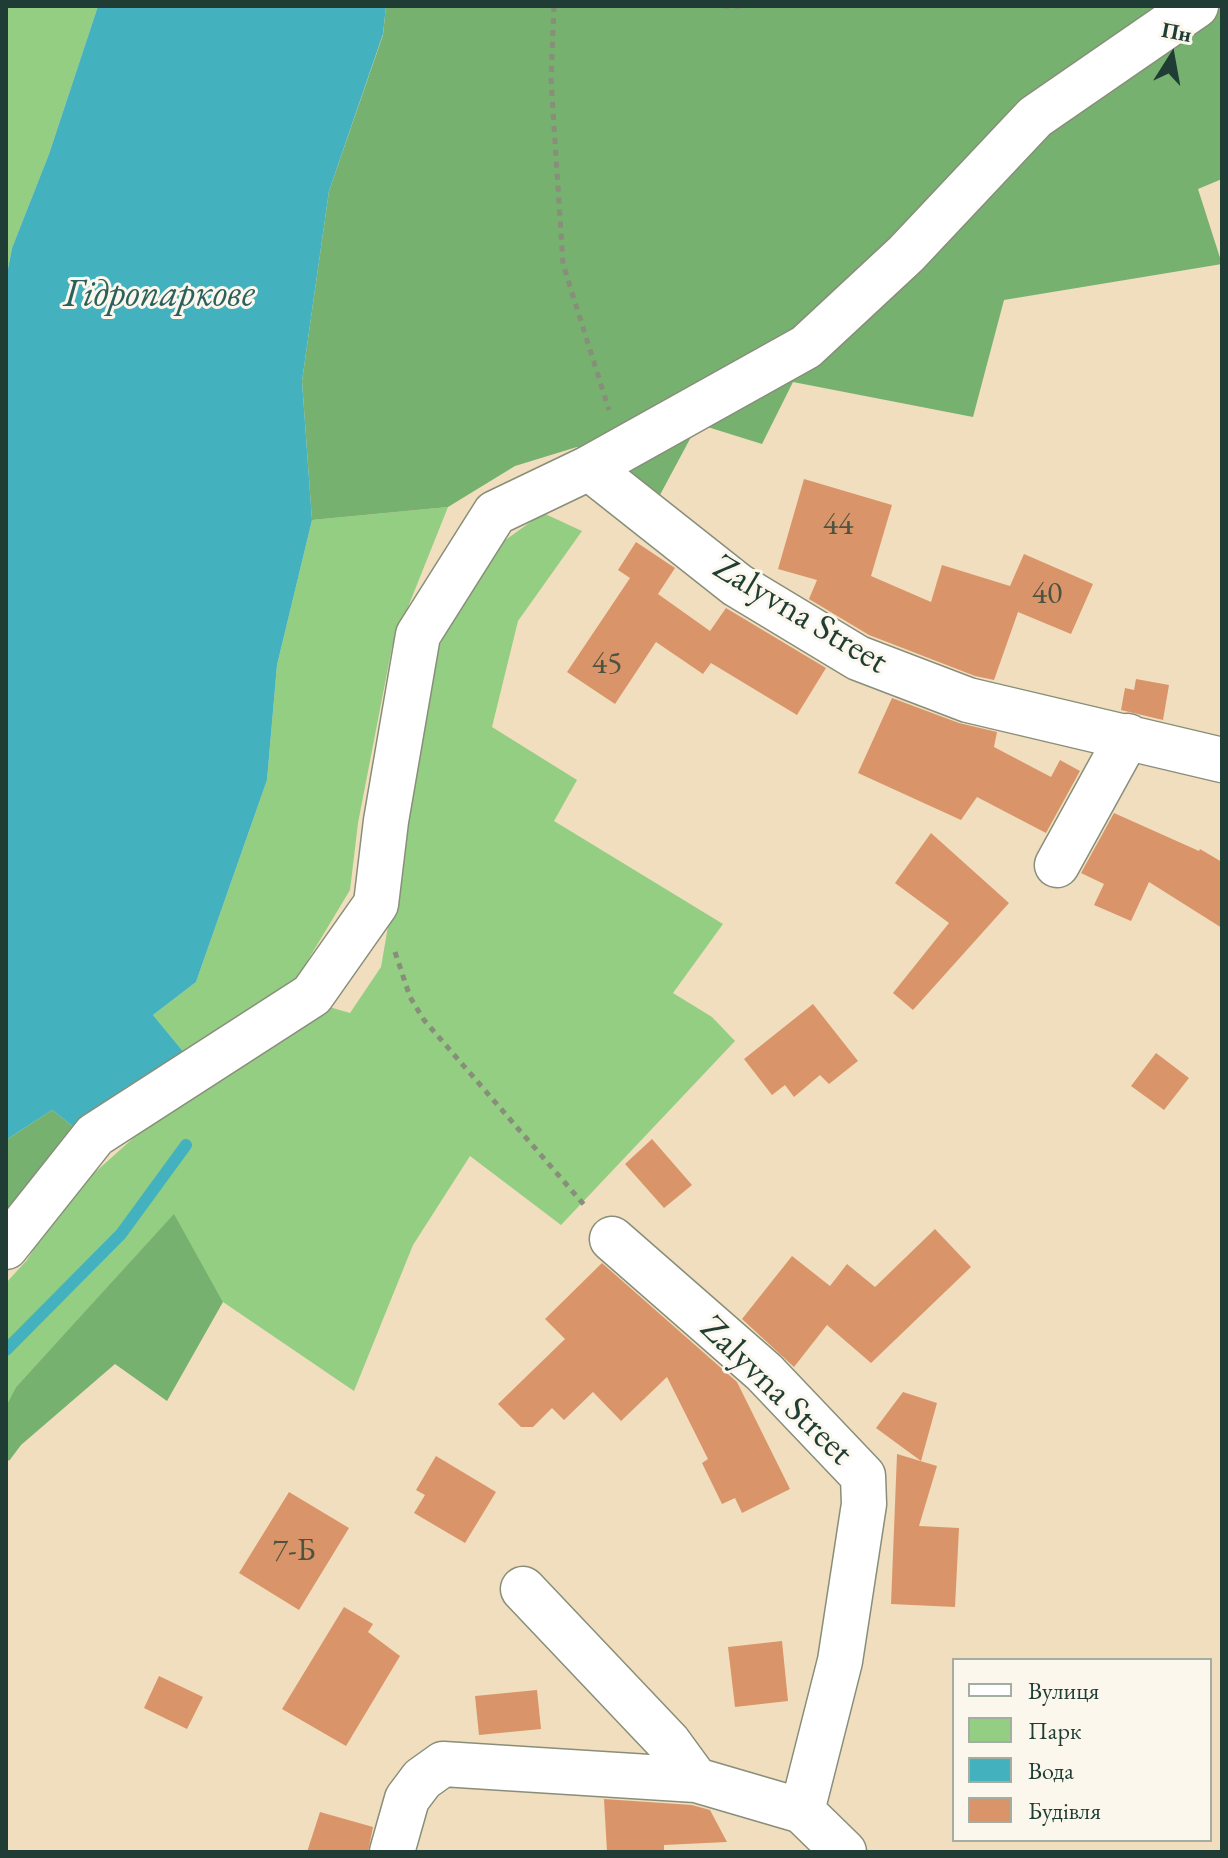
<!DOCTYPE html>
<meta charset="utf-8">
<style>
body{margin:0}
#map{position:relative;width:1228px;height:1858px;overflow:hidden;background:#f1debe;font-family:"EB Garamond",serif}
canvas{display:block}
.frame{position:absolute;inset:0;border:8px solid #1f3d34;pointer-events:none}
.legend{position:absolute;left:952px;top:1658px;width:260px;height:184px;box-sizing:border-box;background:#fbf7ec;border:2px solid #a3ada2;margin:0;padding:10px 14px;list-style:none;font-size:24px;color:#1f3d34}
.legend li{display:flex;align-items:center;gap:16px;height:40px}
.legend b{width:40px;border:2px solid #a3ada2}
.north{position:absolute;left:1132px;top:16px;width:80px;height:80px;-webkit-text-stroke:6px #fbf7ec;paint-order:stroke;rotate:11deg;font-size:22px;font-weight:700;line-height:32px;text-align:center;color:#1f3d34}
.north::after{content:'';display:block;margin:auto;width:28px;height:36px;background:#1f3d34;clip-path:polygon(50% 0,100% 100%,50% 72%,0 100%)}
</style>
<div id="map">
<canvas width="1228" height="1858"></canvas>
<div class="frame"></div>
<ul class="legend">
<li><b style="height:10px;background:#fff"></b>Вулиця</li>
<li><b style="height:22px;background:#93ce82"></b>Парк</li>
<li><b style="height:22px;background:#43b2be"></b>Вода</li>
<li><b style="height:22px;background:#d99569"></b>Будівля</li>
</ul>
<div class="north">Пн</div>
</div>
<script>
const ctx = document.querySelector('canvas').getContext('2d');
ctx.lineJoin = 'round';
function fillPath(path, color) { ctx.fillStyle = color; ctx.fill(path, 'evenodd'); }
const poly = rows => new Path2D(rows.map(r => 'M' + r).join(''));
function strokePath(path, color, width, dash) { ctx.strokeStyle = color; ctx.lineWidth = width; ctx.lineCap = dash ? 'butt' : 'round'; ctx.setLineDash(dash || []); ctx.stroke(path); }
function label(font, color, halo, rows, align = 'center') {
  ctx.font = font + ' "EB Garamond",serif'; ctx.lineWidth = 6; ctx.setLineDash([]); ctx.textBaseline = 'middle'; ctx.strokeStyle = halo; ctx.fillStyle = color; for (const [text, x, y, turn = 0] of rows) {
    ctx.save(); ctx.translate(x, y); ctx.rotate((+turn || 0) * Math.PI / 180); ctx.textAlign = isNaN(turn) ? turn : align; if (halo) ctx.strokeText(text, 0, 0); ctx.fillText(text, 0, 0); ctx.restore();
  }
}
fillPath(poly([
 [6,6,98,6,49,154,12,248,6,279],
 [448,507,392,647,358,823,350,890,293,985,186,1055,153,1015,196,982,267,780,277,665,312,520],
 [543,513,582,531,518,621,492,727,577,780,554,821,723,924,673,993,712,1017,735,1041,561,1225,470,1156,413,1245,354,1391,223,1302,174,1215,16,1387,6,1406,6,1283,27,1260,64,1200,139,1133,247,1060,319,1004,350,1013,381,967,421,735,440,644,497,546]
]), '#93ce82');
fillPath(poly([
 [386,6,1222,6,1222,179,1198,189,1222,264,1004,300,973,417,793,382,762,444,698,424,654,506,604,461,577,447,515,466,448,507,312,520,302,381,329,191,383,35],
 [52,1110,79,1131,6,1227,6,1140],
 [174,1214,223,1302,167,1401,115,1364,21,1445,9,1461,6,1457,6,1406,16,1387]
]), '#76b170');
fillPath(poly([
 [98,6,386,6,383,34,329,191,302,381,312,520,277,665,267,780,196,982,153,1015,186,1055,79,1131,52,1110,6,1140,6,279,12,248,49,154]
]), '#43b2be');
strokePath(poly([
 [6,1350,121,1234,186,1145]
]), '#43b2be', 12);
fillPath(poly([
 [804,479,892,505,871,576,931,602,942,565,1010,586,1024,554,1093,584,1071,634,1018,612,994,680,975,676,869,635,809,599,817,580,778,569],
 [636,542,675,568,658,594,710,631,726,608,826,668,797,715,711,663,703,674,656,642,615,704,567,672,630,578,618,570],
 [1136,679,1169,685,1163,720,1121,710,1125,688,1134,690],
 [892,698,959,723,997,732,994,747,1051,777,1060,760,1080,771,1046,833,977,797,961,820,858,773],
 [1114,813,1199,851,1200,849,1222,862,1222,928,1149,882,1131,921,1094,905,1104,884,1081,873],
 [931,833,1009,903,913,1010,893,993,949,923,895,883],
 [813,1004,858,1061,829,1084,820,1075,794,1097,785,1085,772,1095,744,1059],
 [1156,1053,1189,1078,1164,1110,1131,1086],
 [652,1139,692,1185,664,1208,625,1164],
 [935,1229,971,1267,871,1363,827,1325,794,1367,742,1319,792,1256,830,1286,847,1264,875,1287],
 [602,1263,737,1382,790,1489,742,1513,735,1498,722,1504,702,1463,708,1459,667,1377,621,1421,593,1392,564,1420,552,1408,533,1427,521,1427,498,1404,565,1339,545,1319],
 [903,1392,937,1403,921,1461,876,1428],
 [897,1454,937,1466,919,1526,959,1528,955,1607,891,1604],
 [436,1456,496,1492,465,1543,414,1513,425,1495,416,1490],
 [289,1492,349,1528,299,1610,239,1573],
 [344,1607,373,1624,368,1632,400,1656,346,1746,282,1709],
 [782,1641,788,1701,735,1707,728,1647],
 [159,1676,203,1697,187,1729,144,1708],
 [537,1690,541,1729,479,1735,475,1696],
 [604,1799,692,1805,710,1810,727,1842,664,1845,664,1852,607,1852],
 [320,1812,373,1827,368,1852,307,1852]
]), '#d99569');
const minor = poly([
 [589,468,737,585,858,658,968,700,1222,760],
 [1057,865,1128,736],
 [612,1239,764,1372,863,1476,864,1504,840,1661,802,1811],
 [6,1247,95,1135,312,995,376,904,386,821,418,635,495,513,589,468,806,347,906,254,1035,117,1196,6],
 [523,1589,669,1743,696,1780,802,1811,844,1852],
 [392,1852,407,1799,422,1779,443,1764,696,1780]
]);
strokePath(minor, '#888e79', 47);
strokePath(poly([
 [554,6,551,80,563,264,609,410],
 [723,6,741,6],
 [395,952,410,997,424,1020,586,1207]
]), '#888e79', 5, [6, 6]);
strokePath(minor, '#fff', 44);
label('32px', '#4e5341', null, [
 ["44",838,525],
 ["40",1047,594],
 ["45",607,664],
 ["7-Б",294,1551]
]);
label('36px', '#1f3d34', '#fbf7ec', [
 ["Zalyvna Street",800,615,31],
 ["Zalyvna Street",776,1391,44]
]);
label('italic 38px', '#2a605d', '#fbf7ec', [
 ["Гідропаркове",159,295]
]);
</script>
